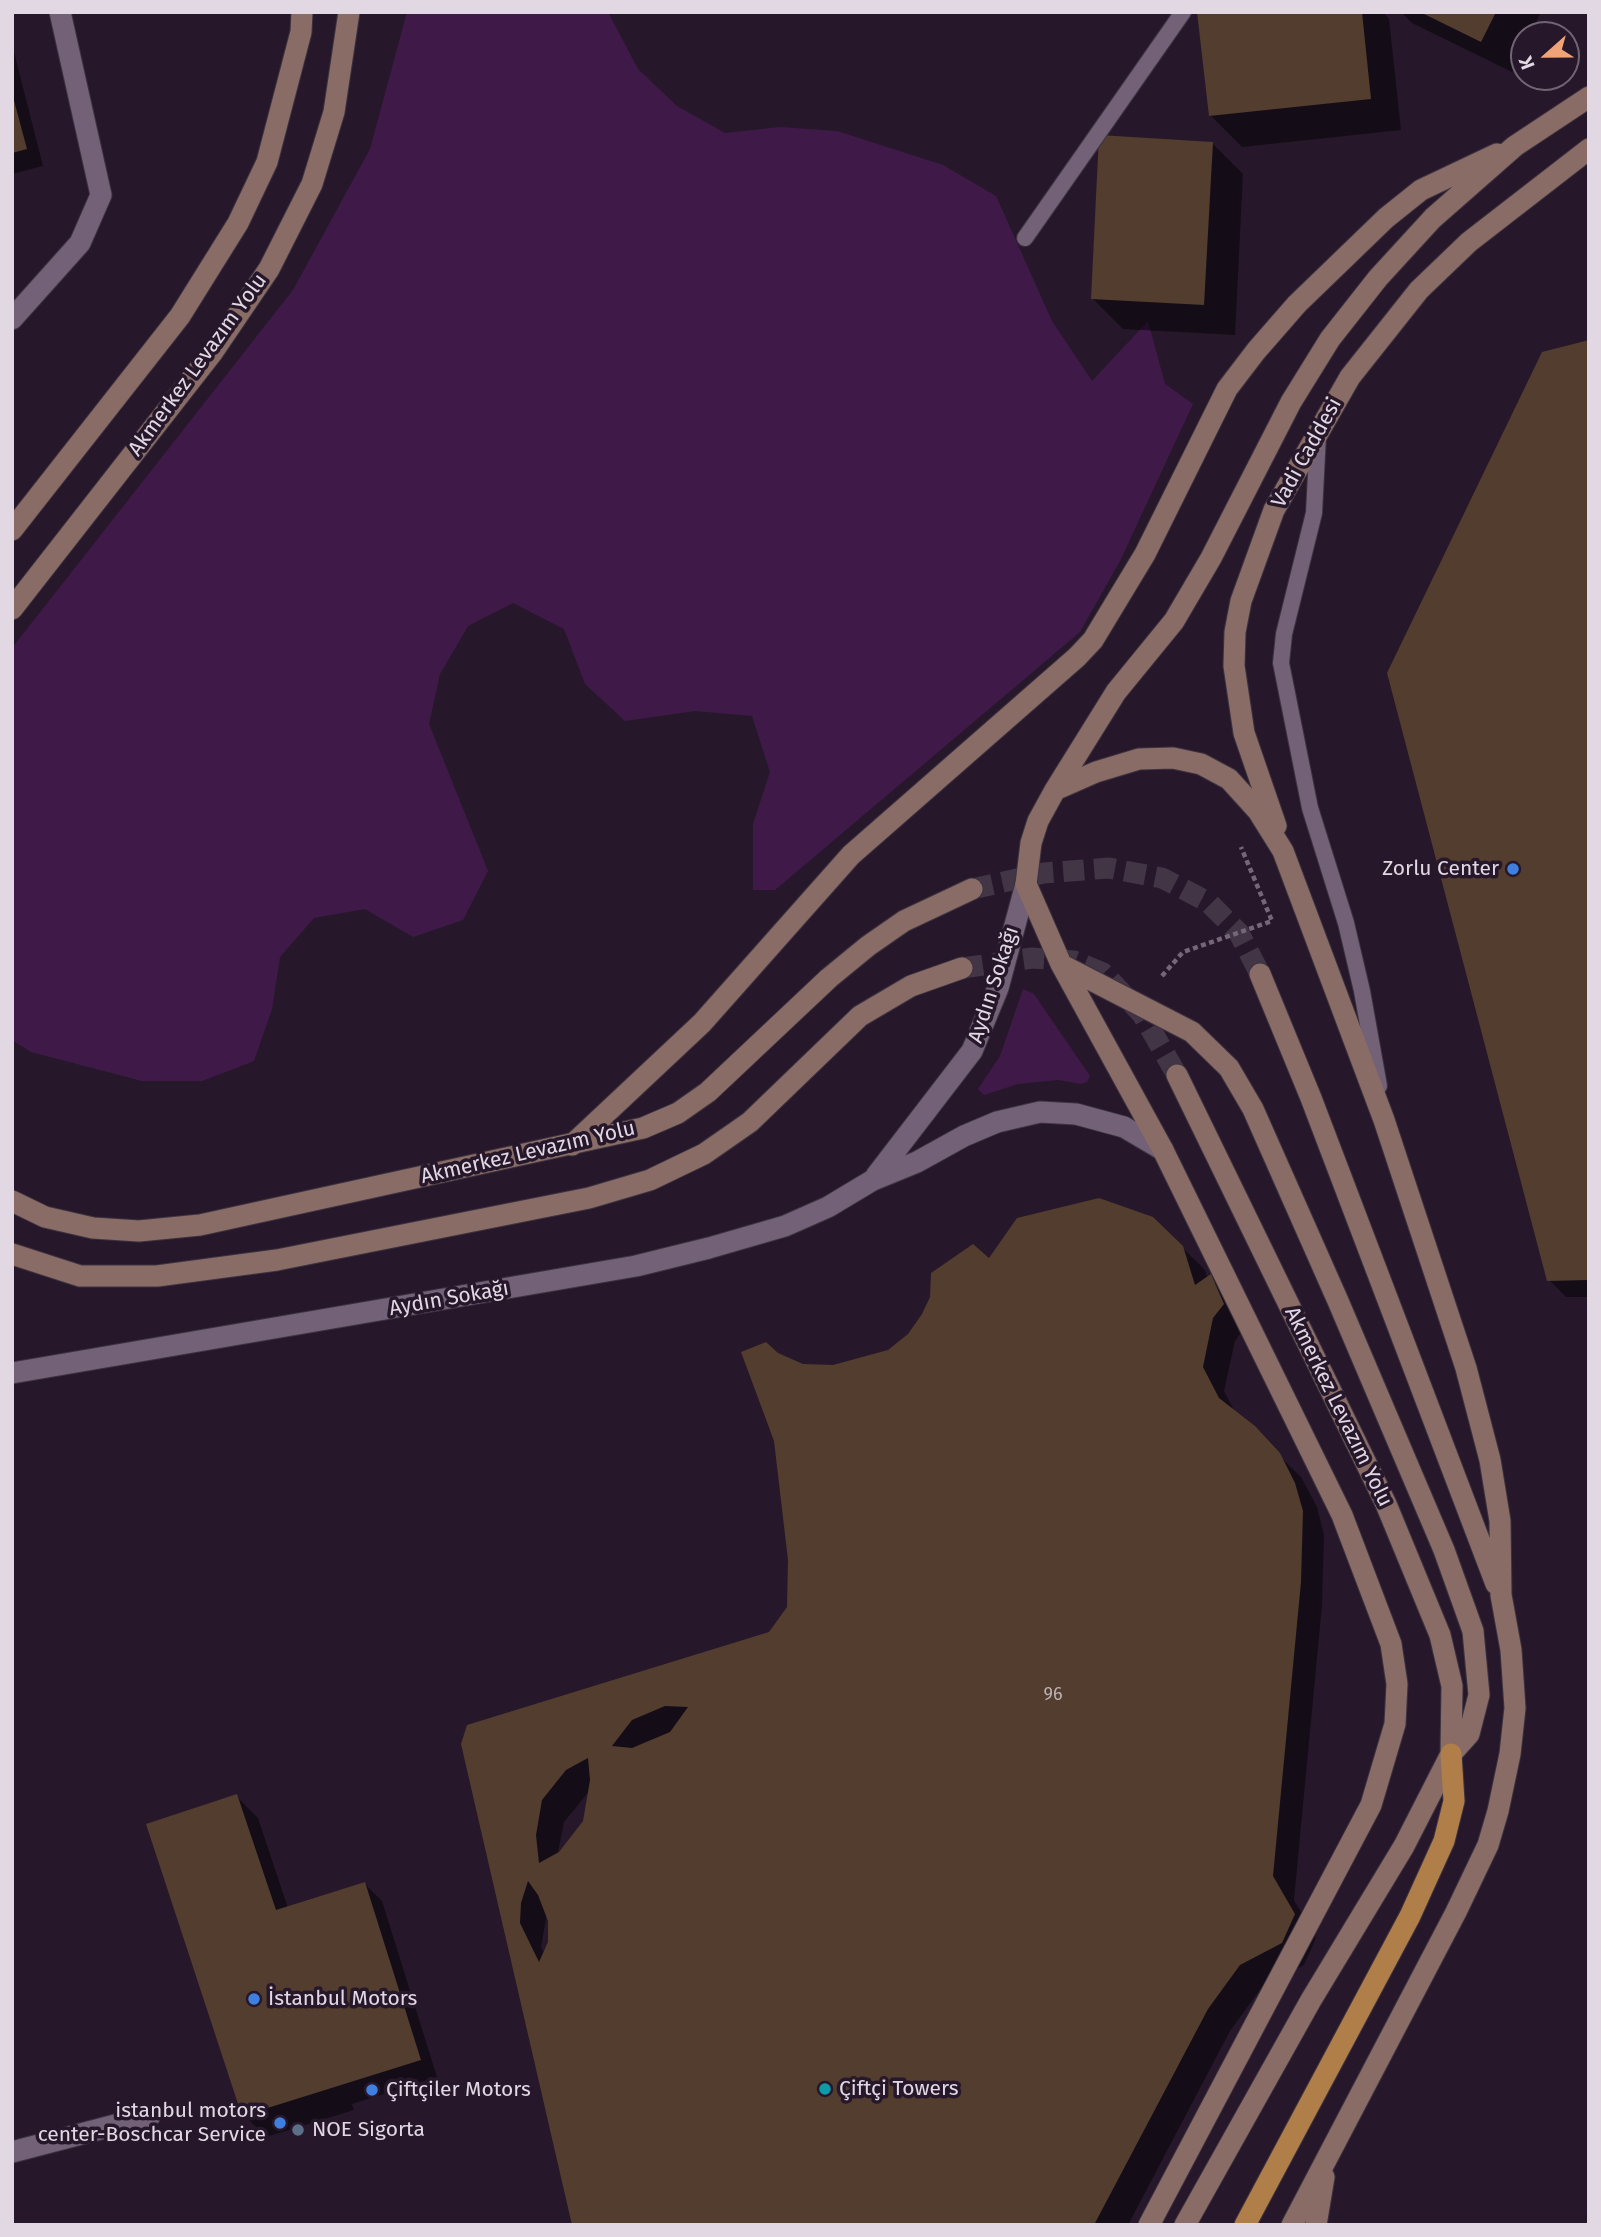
<!DOCTYPE html>
<meta charset="utf-8">
<style>
body{margin:0}
#map{position:relative;width:1601px;height:2237px;overflow:hidden;background:#26182a;font-family:"Fira Sans",sans-serif}
canvas{display:block}
.frame{position:absolute;inset:0;border:14px solid #e1d8e4;pointer-events:none}
.north{position:absolute;left:1510px;top:21px;width:70px;height:70px;box-sizing:border-box;background:#26182a;border:2px solid #716574;border-radius:50%;rotate:249deg;font-size:19px;font-weight:700;line-height:28px;text-align:center;color:#e1d8e4}
.north::after{content:'';display:block;margin:auto;width:24px;height:32px;background:#efa377;clip-path:polygon(50% 0,100% 100%,50% 72%,0 100%)}
</style>
<div id="map">
<canvas width="1601" height="2237"></canvas>
<div class="frame"></div>
<div class="north">K</div>
</div>
<script>
const ctx = document.querySelector('canvas').getContext('2d');
ctx.lineJoin = 'round';
function fillPath(path, color) { ctx.fillStyle = color; ctx.fill(path, 'evenodd'); }
const poly = rows => new Path2D(rows.map(r => 'M' + r).join(''));
function strokePath(path, color, width, dash) { ctx.strokeStyle = color; ctx.lineWidth = width; ctx.lineCap = dash ? 'butt' : 'round'; ctx.setLineDash(dash || []); ctx.stroke(path); }
function label(font, color, halo, rows, align = 'center') {
  ctx.font = font + ' "Fira Sans",sans-serif'; ctx.lineWidth = 7; ctx.setLineDash([]); ctx.textBaseline = 'middle'; ctx.strokeStyle = halo; ctx.fillStyle = color; for (const [text, x, y, turn = 0] of rows) {
    ctx.save(); ctx.translate(x, y); ctx.rotate((+turn || 0) * Math.PI / 180); ctx.textAlign = isNaN(turn) ? turn : align; if (halo) ctx.strokeText(text, 0, 0); ctx.fillText(text, 0, 0); ctx.restore();
  }
}
fillPath(poly([
 [407,12,608,12,638,69,677,106,725,133,780,127,837,131,943,165,996,196,1052,321,1092,381,1148,321,1165,384,1193,404,1120,561,1080,632,775,890,753,890,753,824,770,772,752,716,695,711,625,721,585,684,564,629,513,603,468,626,440,674,429,724,488,871,463,920,413,937,365,909,314,918,280,957,272,1009,254,1061,202,1081,142,1081,31,1052,12,1040,12,648,293,290,370,149],
 [1023,989,1034,994,1090,1076,1087,1082,1081,1084,1058,1080,1018,1084,984,1095,978,1089,1000,1056]
]), '#3f1a49');
fillPath(poly([
 [1199,12,1383,12,1389,19,1401,130,1242,147,1210,115],
 [1401,12,1541,12,1530,35,1524,35,1524,48,1512,72,1412,23],
 [12,44,43,166,12,174],
 [1212,143,1243,174,1235,335,1123,329,1092,298],
 [1589,342,1589,1297,1566,1297,1549,1280],
 [1152,1218,1205,1270,1207,1278,1211,1276,1233,1298,1245,1327,1235,1341,1224,1391,1236,1414,1301,1477,1317,1507,1324,1535,1322,1605,1294,1900,1316,1938,1304,1965,1262,1987,1230,2031,1128,2225,573,2225,463,1744,770,1633,789,1607,789,1560,777,1354,802,1366,833,1366,889,1352,989,1260],
 [591,1789,584,1822,557,1857,564,1822],
 [547,1913,550,1942,545,1954,541,1947],
 [236,1796,258,1818,288,1908,365,1884,382,1901,437,2077,352,2104,354,2110,266,2137,244,2115]
]), '#0007');
fillPath(poly([
 [1197,12,1362,12,1371,99,1209,116],
 [1420,12,1496,12,1481,42],
 [12,93,27,149,12,153],
 [1099,135,1213,142,1204,305,1091,299],
 [1589,340,1589,1280,1547,1281,1387,673,1542,352],
 [1099,1198,1153,1217,1183,1246,1195,1285,1211,1274,1224,1304,1213,1318,1203,1367,1219,1398,1255,1426,1280,1453,1295,1483,1303,1511,1301,1582,1273,1876,1295,1914,1282,1943,1240,1965,1208,2009,1094,2225,572,2225,461,1744,467,1725,769,1632,787,1607,788,1560,774,1441,741,1352,766,1342,778,1353,803,1364,833,1365,888,1350,908,1334,922,1314,930,1297,931,1273,973,1244,989,1258,1017,1218],
 [665,1706,688,1707,670,1732,632,1748,612,1746,632,1720],
 [588,1758,590,1780,583,1821,559,1852,539,1863,536,1835,542,1800,566,1770],
 [528,1881,538,1895,548,1921,548,1942,539,1962,520,1923,521,1903],
 [237,1794,276,1910,365,1882,421,2060,242,2116,146,1824]
]), '#523d2e');
strokePath(poly([
 [972,889,1044,873,1109,868,1162,878,1208,902,1239,933,1260,974],
 [962,968,1032,958,1074,961,1103,973,1142,1014,1177,1075]
]), '#423546', 21, [21, 10]);
const service = poly([
 [1025,238,1183,12],
 [1318,435,1314,513,1284,634,1281,663,1310,808,1346,923,1362,991,1379,1086]
]);
const minor = poly([
 [12,319,80,243,101,195,60,12],
 [12,2152,150,2116]
]);
const tertiary = poly([
 [876,1176,972,1051,998,988,1026,884],
 [12,1373,636,1266,709,1248,785,1226,828,1207,873,1180,917,1162,964,1136,997,1122,1040,1112,1076,1114,1124,1127,1163,1150]
]);
const secondary = poly([
 [12,530,180,316,238,223,267,162,301,32,302,12],
 [12,609,212,353,269,269,312,184,334,112,349,12],
 [1055,790,1096,772,1139,759,1173,758,1201,764,1229,779,1258,811,1283,851,1384,1120,1466,1368,1490,1460,1500,1521,1501,1595,1511,1650,1515,1708,1510,1754,1498,1811,1488,1845,1456,1912,1292,2225],
 [1276,826,1244,733,1234,666,1235,632,1241,601,1274,510,1350,377,1419,290,1469,242,1589,149],
 [1062,965,1192,1032,1229,1068,1253,1109,1338,1301,1444,1550,1473,1631,1479,1695,1469,1734,1451,1754,1404,1846,1311,2000,1185,2225],
 [1260,974,1311,1098,1496,1584],
 [1177,1075,1386,1504,1440,1635,1452,1686,1451,1754],
 [572,1145,702,1023,851,855,1077,657,1093,640,1145,554,1227,389,1256,351,1297,304,1386,218,1421,190,1497,154],
 [12,1201,45,1217,93,1228,139,1231,200,1225,643,1128,678,1113,708,1092,829,978,868,946,904,921,972,889],
 [12,1254,80,1276,157,1276,277,1260,589,1198,650,1180,704,1154,750,1122,860,1016,911,986,962,968],
 [1149,2225,1371,1805,1395,1724,1397,1684,1391,1644,1342,1515,1163,1150,1061,964,1026,884,1031,843,1038,821,1055,790,1116,692,1174,621,1211,558,1291,402,1330,339,1378,278,1433,218,1515,146,1589,97],
 [1316,2225,1324,2177]
]);
const trunk = poly([
 [1245,2225,1410,1916,1444,1841,1454,1801,1451,1754]
]);
strokePath(service, '#3d3340', 18);
strokePath(minor, '#3d3340', 23);
strokePath(tertiary, '#3d3340', 23);
strokePath(secondary, '#3d3340', 23);
strokePath(trunk, '#3d3340', 23);
strokePath(poly([
 [1162,976,1183,952,1272,921,1241,847]
]), '#746878', 4.5, [5, 3.5]);
strokePath(service, '#726177', 16);
strokePath(minor, '#726177', 21);
strokePath(tertiary, '#726177', 21);
strokePath(secondary, '#896c66', 21);
strokePath(trunk, '#b07e48', 21);
for (const [x, y, r, color] of [
 [1513,869,7,"#3f7fe0"],
 [254,1999,7,"#3f7fe0"],
 [825,2089,7,"#0f9aa8"],
 [372,2090,7,"#3f7fe0"],
 [280,2123,7,"#3f7fe0"],
 [298,2130,7,"#5c6f8a"]
]) { const dot = new Path2D(); dot.arc(x, y, r, 0, 2 * Math.PI); ctx.fillStyle = color; ctx.fill(dot); strokePath(dot, '#26182a', 2.5); }
label('18px', '#bdb1b6', null, [
 ["96",1053,1695]
]);
label('21px', '#e1d8e4', '#26182a', [
 ["Akmerkez Levazım Yolu",198,365,-54],
 ["Vadi Caddesi",1307,453,-61],
 ["Aydın Sokağı",994,985,-72],
 ["Akmerkez Levazım Yolu",528,1153,-13],
 ["Aydın Sokağı",449,1299,-10],
 ["Akmerkez Levazım Yolu",1338,1407,64]
]);
label('21px', '#e1d8e4', '#26182a', [
 ["Zorlu Center",1499,869,"right"],
 ["İstanbul Motors",268,1999],
 ["Çiftçi Towers",839,2089],
 ["Çiftçiler Motors",386,2090],
 ["istanbul motors",266,2111,"right"],
 ["center-Boschcar Service",266,2135,"right"],
 ["NOE Sigorta",312,2130]
], 'left');
</script>
